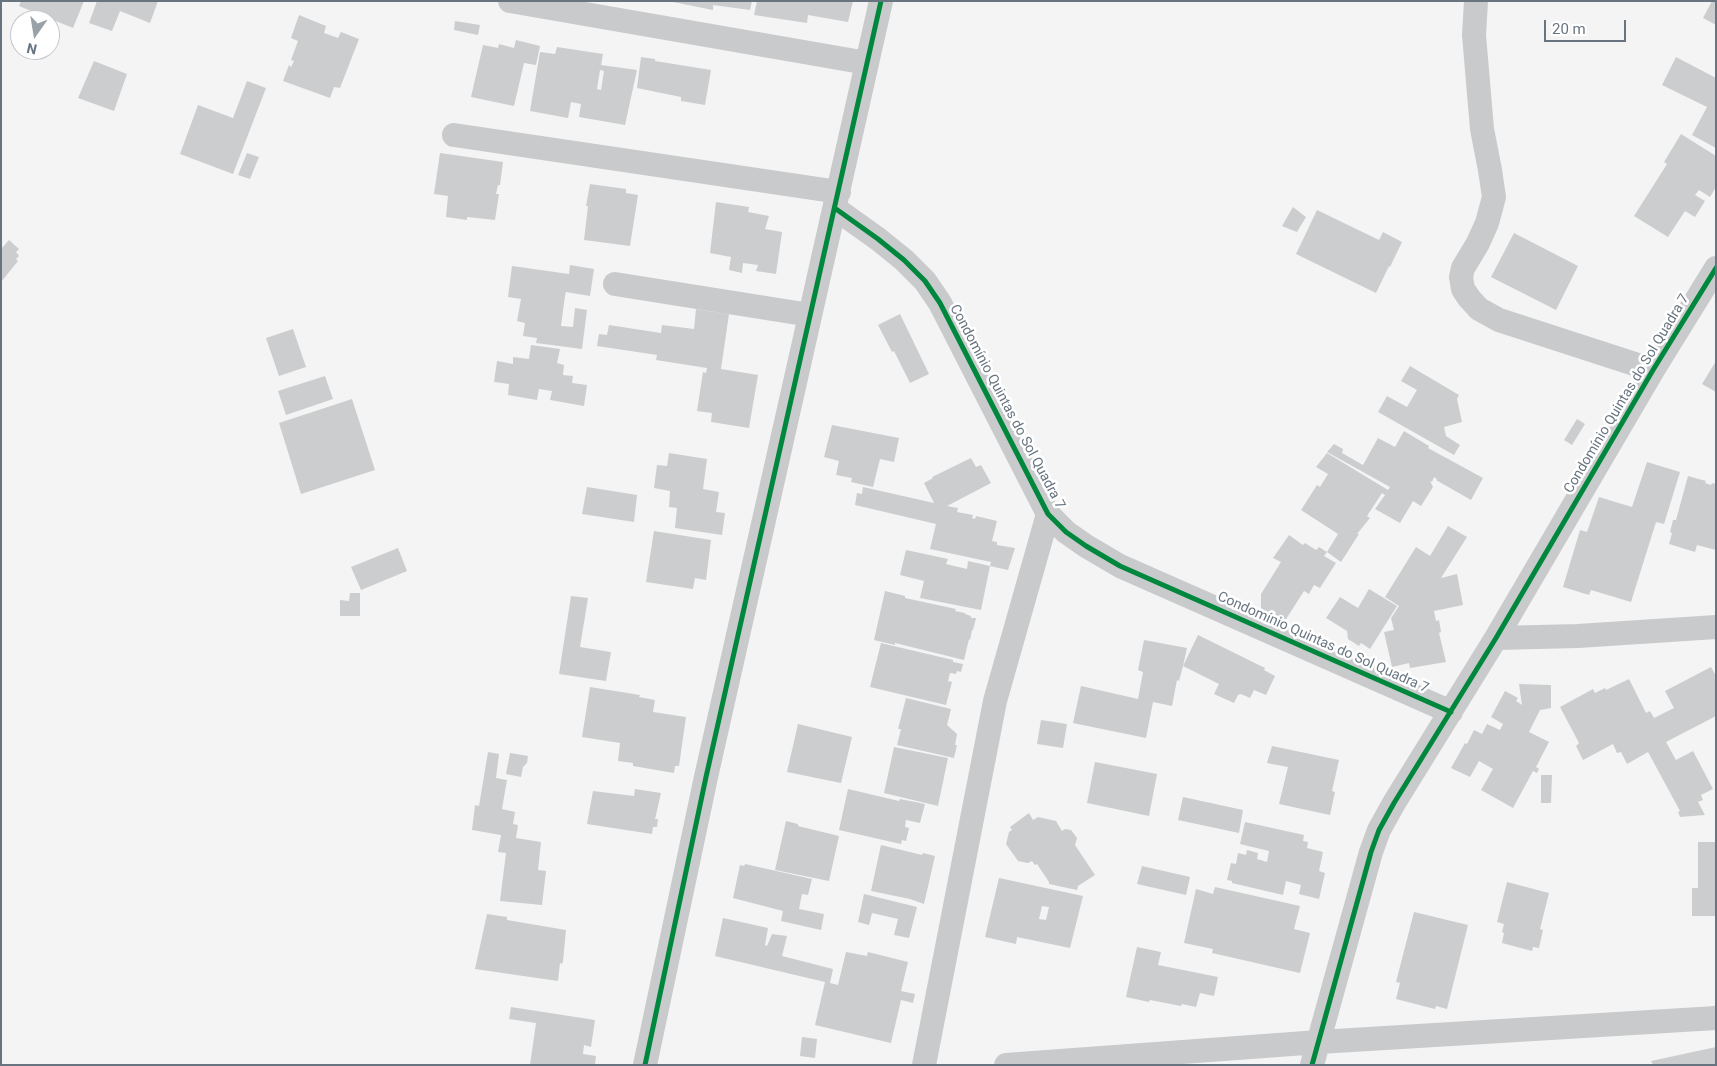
<!DOCTYPE html>
<meta charset="utf-8">
<style>
body{margin:0}
#map{position:relative;width:1717px;height:1066px;overflow:hidden;background:#f4f4f4;font-family:Roboto,sans-serif}
canvas{display:block}
.frame{position:absolute;inset:0;border:2px solid #687480;pointer-events:none}
.north{position:absolute;left:10px;top:10px;width:50px;height:50px;box-sizing:border-box;background:#fff;border:1px solid #c3c7cc;border-radius:50%;rotate:193deg;font-size:14px;font-weight:700;line-height:20px;text-align:center;color:#687480}
.north::after{content:'';display:block;margin:auto;width:18px;height:22px;background:#99a1a9;clip-path:polygon(50% 0,100% 100%,50% 72%,0 100%)}
.scale{position:absolute;left:1544px;top:20px;width:82px;height:22px;box-sizing:border-box;border:2px solid #687480;border-top:0;padding-left:6px;font-size:15px;line-height:18px;white-space:nowrap;color:#687480;-webkit-text-stroke:4px #fff;paint-order:stroke}
</style>
<div id="map">
<canvas width="1717" height="1066"></canvas>
<div class="frame"></div>
<div class="north">N</div>
<div class="scale">20 m</div>
</div>
<script>
const ctx = document.querySelector('canvas').getContext('2d');
ctx.lineJoin = 'round';
function fillPath(path, color) { ctx.fillStyle = color; ctx.fill(path, 'evenodd'); }
const poly = rows => new Path2D(rows.map(r => 'M' + r).join(''));
function strokePath(path, color, width, dash) { ctx.strokeStyle = color; ctx.lineWidth = width; ctx.lineCap = dash ? 'butt' : 'round'; ctx.setLineDash(dash || []); ctx.stroke(path); }
function label(font, color, halo, rows, align = 'center') {
  ctx.font = font + ' Roboto,sans-serif'; ctx.lineWidth = 5; ctx.setLineDash([]); ctx.textBaseline = 'middle'; ctx.strokeStyle = halo; ctx.fillStyle = color; for (const [text, x, y, turn = 0] of rows) {
    ctx.save(); ctx.translate(x, y); ctx.rotate((+turn || 0) * Math.PI / 180); ctx.textAlign = isNaN(turn) ? turn : align; if (halo) ctx.strokeText(text, 0, 0); ctx.fillText(text, 0, 0); ctx.restore();
  }
}
fillPath(poly([
 [21,1,84,1,73,28,19,6],
 [97,1,158,1,150,23,120,11,112,31,89,23],
 [668,1,752,1,750,10,713,5,713,10],
 [757,1,853,1,848,22,808,15,807,23,754,15],
 [1712,1,1716,1,1716,25,1703,18],
 [299,15,326,26,324,33,338,38,341,32,359,39,340,88,334,87,330,98,283,81,289,65,291,67,294,61,291,60,298,41,291,38],
 [455,21,480,25,478,35,454,30],
 [516,40,540,46,536,65,524,63,514,106,471,97,483,45,498,48,499,44,514,48],
 [557,47,603,54,601,65,637,70,625,125,579,117,581,104,571,102,568,118,530,111,540,52,555,54],
 [600,70,604,71,601,90,597,89],
 [641,57,655,59,655,61,711,70,705,105,681,101,681,97,637,88],
 [1676,57,1716,78,1716,148,1692,135,1707,107,1662,85],
 [94,61,127,74,114,111,78,98],
 [247,81,266,88,233,174,180,154,198,105,233,118],
 [1681,134,1716,156,1716,187,1710,197,1699,190,1695,195,1705,201,1695,217,1685,211,1668,237,1634,216,1667,164,1664,162],
 [247,153,259,157,250,179,238,175],
 [440,153,503,162,500,185,498,185,496,194,499,194,495,220,467,217,467,220,446,217,448,196,434,194],
 [590,184,626,189,626,193,638,195,630,246,584,240,588,206,586,206],
 [716,202,749,207,748,212,769,216,765,229,782,232,776,274,756,271,758,265,743,263,742,273,729,270,731,257,710,253],
 [1293,207,1306,217,1297,232,1282,226],
 [1317,210,1379,240,1383,232,1402,242,1390,267,1389,266,1376,293,1296,254],
 [1514,233,1578,266,1556,310,1491,277],
 [9,240,19,249,16,252,19,256,16,259,18,261,1,282,1,249],
 [570,265,594,269,590,296,566,292,565,296,561,326,573,327,575,308,587,310,582,349,536,343,537,338,523,336,525,323,517,321,521,299,508,297,512,266,569,274],
 [696,309,729,314,721,369,758,375,749,428,711,422,712,413,697,411,703,372,706,373,707,368,656,360,657,355,597,346,599,334,607,335,609,325,661,333,662,325,694,329],
 [900,314,929,374,910,383,894,351,892,352,878,325],
 [293,329,306,367,279,376,266,338],
 [531,345,560,349,557,363,564,365,563,375,573,376,572,383,587,385,584,406,550,400,552,391,539,389,537,400,508,395,509,384,494,382,497,361,513,364,513,357,529,359],
 [1716,361,1716,392,1702,384],
 [1410,366,1459,395,1457,399,1462,422,1444,427,1446,436,1460,445,1454,455,1378,412,1387,396,1407,407,1417,390,1401,381],
 [325,376,333,399,286,415,278,391],
 [352,399,375,470,301,494,279,423],
 [1577,419,1585,424,1572,445,1564,440],
 [832,425,899,438,894,462,880,459,873,487,851,482,852,478,836,475,839,461,824,457],
 [1404,431,1429,446,1428,448,1483,478,1471,500,1436,480,1437,479,1434,477,1432,482,1430,481,1433,487,1421,506,1413,501,1400,523,1375,509,1385,495,1382,493,1367,516,1370,518,1357,534,1359,534,1341,562,1327,552,1338,534,1301,510,1317,485,1320,487,1328,474,1316,467,1327,453,1388,490,1390,487,1327,452,1334,444,1343,449,1342,453,1363,465,1378,438,1395,447],
 [669,453,707,459,703,489,719,492,716,512,725,513,722,535,675,528,677,508,669,507,670,491,654,488,657,465,667,466],
 [971,458,976,467,981,465,991,483,947,506,958,508,957,512,973,515,972,518,975,519,976,516,997,521,992,541,997,542,997,545,1015,548,1008,570,990,566,991,562,930,549,936,524,855,505,857,493,862,494,863,487,934,503,924,483,933,478,932,477],
 [1647,462,1680,472,1664,524,1656,522,1631,602,1591,590,1589,595,1563,587,1580,530,1587,532,1599,497,1632,507],
 [1688,476,1706,481,1705,483,1711,485,1712,483,1716,484,1716,550,1697,545,1695,552,1669,544,1672,533,1670,532,1673,520,1676,520],
 [587,487,637,495,634,522,582,514],
 [1448,526,1467,537,1441,578,1457,574,1463,605,1434,611,1436,621,1439,620,1441,632,1439,633,1446,662,1410,668,1409,663,1392,667,1384,632,1394,630,1391,618,1399,606,1385,597,1416,547,1430,556],
 [654,531,711,540,706,580,695,578,693,589,646,582],
 [1289,535,1303,545,1305,543,1316,550,1319,547,1327,552,1324,556,1336,563,1320,588,1314,585,1309,594,1304,591,1281,627,1261,615,1261,594,1281,562,1273,558],
 [398,548,407,571,361,590,351,567],
 [906,550,948,559,946,564,967,569,968,561,990,566,981,610,920,598,924,581,900,575],
 [1369,589,1397,606,1370,649,1361,643,1359,646,1348,639,1347,631,1326,618,1340,597,1358,608],
 [885,591,905,596,905,598,956,609,955,611,965,613,965,614,971,616,971,618,976,618,973,630,972,630,970,640,969,639,964,660,895,643,895,645,874,640],
 [350,593,360,593,360,616,340,616,340,600,349,601],
 [571,596,588,598,580,647,611,652,606,681,559,674],
 [1198,635,1265,668,1264,670,1275,676,1266,695,1254,690,1250,698,1241,694,1238,695,1234,703,1214,694,1219,684,1183,666,1179,681,1177,680,1172,706,1153,702,1146,738,1073,723,1081,686,1138,699,1143,672,1138,670,1144,640,1187,648,1183,666],
 [881,643,953,660,953,662,963,664,961,672,957,671,956,674,950,673,948,681,952,682,946,705,870,687],
 [1711,667,1716,676,1716,716,1666,742,1676,760,1693,751,1713,789,1701,795,1703,800,1698,802,1705,815,1680,817,1678,812,1680,811,1648,752,1627,764,1621,752,1617,753,1613,744,1583,760,1576,746,1579,743,1560,707,1593,689,1595,693,1605,688,1606,690,1629,679,1646,713,1650,711,1654,718,1674,708,1665,691],
 [1519,684,1551,685,1551,708,1540,710,1529,732,1549,742,1536,767,1539,769,1537,773,1533,771,1513,808,1481,790,1493,769,1479,761,1470,777,1451,768,1465,743,1467,744,1474,730,1482,734,1487,724,1500,730,1503,724,1491,717,1505,691,1518,698,1516,701,1522,705],
 [590,687,640,695,639,697,655,700,653,712,686,717,679,766,675,766,674,773,633,766,633,763,618,761,620,743,582,737],
 [906,698,951,709,947,725,957,734,955,745,957,745,954,758,897,745,901,729,898,729],
 [1041,720,1067,724,1063,748,1037,744],
 [798,724,852,737,841,783,787,772],
 [1272,746,1339,760,1332,791,1335,792,1330,815,1279,804,1288,767,1267,763],
 [894,747,948,758,938,806,884,793],
 [488,752,499,754,496,778,507,780,502,809,515,812,513,824,518,825,516,838,541,842,538,870,546,871,542,905,500,901,506,853,498,852,501,835,472,830,475,805,479,806],
 [510,753,528,756,527,763,523,767,521,777,506,774],
 [1095,762,1157,774,1149,816,1087,803],
 [1541,775,1552,775,1551,803,1541,803],
 [635,789,661,793,655,819,658,819,657,827,653,827,652,834,587,824,593,791,634,796],
 [848,789,899,801,900,799,925,804,920,823,906,820,905,827,909,828,906,841,902,840,901,844,839,830],
 [1183,797,1243,810,1239,833,1178,820],
 [1029,813,1033,820,1038,817,1056,821,1062,831,1065,829,1071,830,1077,838,1075,845,1095,875,1078,886,1077,890,1049,884,1049,882,1037,864,1035,865,1032,861,1028,863,1018,861,1006,844,1009,832,1012,830,1010,827],
 [786,821,798,824,798,826,839,836,829,881,775,870],
 [1245,822,1304,835,1303,841,1308,842,1307,848,1323,852,1319,871,1325,873,1319,899,1299,894,1301,885,1286,881,1283,895,1232,883,1232,881,1227,880,1231,863,1236,864,1238,853,1246,855,1247,850,1258,853,1257,859,1267,862,1269,851,1240,844],
 [1698,842,1716,842,1716,916,1692,916,1692,888,1698,888],
 [881,845,922,855,923,853,935,856,924,904,910,899,871,891],
 [745,864,812,879,808,895,802,894,799,909,824,914,821,930,781,921,783,911,733,898,740,865,744,866],
 [1142,866,1190,877,1186,895,1137,884],
 [999,878,1083,896,1070,948,1017,937,1016,944,985,937],
 [1042,906,1049,907,1046,920,1039,919],
 [1507,882,1549,893,1540,929,1543,930,1539,948,1533,947,1532,951,1502,943,1504,933,1502,932,1504,924,1497,922],
 [1215,887,1300,906,1294,929,1310,933,1300,973,1212,953,1213,949,1184,943,1196,889,1213,894],
 [864,894,917,907,909,938,894,935,898,919,872,913,869,925,858,922],
 [1414,912,1468,925,1447,1009,1436,1006,1435,1009,1396,999,1400,983,1396,982],
 [487,914,507,917,507,920,566,930,563,961,562,964,560,963,558,981,475,969],
 [723,918,768,928,765,945,767,946,772,934,787,936,782,956,833,969,830,983,838,985,846,952,867,956,868,952,908,962,901,991,915,994,913,1003,901,1000,891,1043,815,1025,825,982,715,956],
 [1137,947,1161,952,1158,965,1218,977,1214,996,1200,993,1196,1007,1182,1004,1181,1006,1150,1000,1149,1002,1126,997],
 [511,1007,595,1020,591,1047,584,1045,583,1054,596,1056,595,1065,530,1065,536,1023,509,1019],
 [802,1037,817,1039,815,1058,800,1056],
 [1716,1047,1716,1065,1653,1065,1651,1061]
]), '#cccdce');
strokePath(poly([
 [510,1,867,63],
 [1476,1,1474,35,1482,129,1490,170,1494,197,1487,223,1478,243,1463,268,1461,277,1463,289,1469,298,1479,309,1499,320,1653,370],
 [454,135,839,192],
 [836,209,878,239,904,260,925,281,940,303,1048,514,1066,532,1086,546,1120,566,1451,712],
 [615,284,810,315],
 [1496,638,1578,636,1716,627],
 [645,1065,706,777,881,1],
 [924,1065,995,701,1048,514],
 [1006,1065,1319,1042,1716,1018],
 [1312,1065,1371,852,1379,830,1394,803,1496,638,1653,370,1716,268]
]), '#c9cacb', 24);
strokePath(poly([
 [836,209,878,239,904,260,925,281,940,303,1048,514,1066,532,1086,546,1120,566,1451,712],
 [645,1065,706,777,881,1],
 [1312,1065,1371,852,1379,830,1394,803,1496,638,1653,370,1716,268]
]), '#00873e', 5);
label('14px', '#687480', '#fff', [
 ["Condomínio Quintas do Sol Quadra 7",1627,394,-59],
 ["Condomínio Quintas do Sol Quadra 7",1007,407,62],
 ["Condomínio Quintas do Sol Quadra 7",1323,643,24]
]);
</script>
